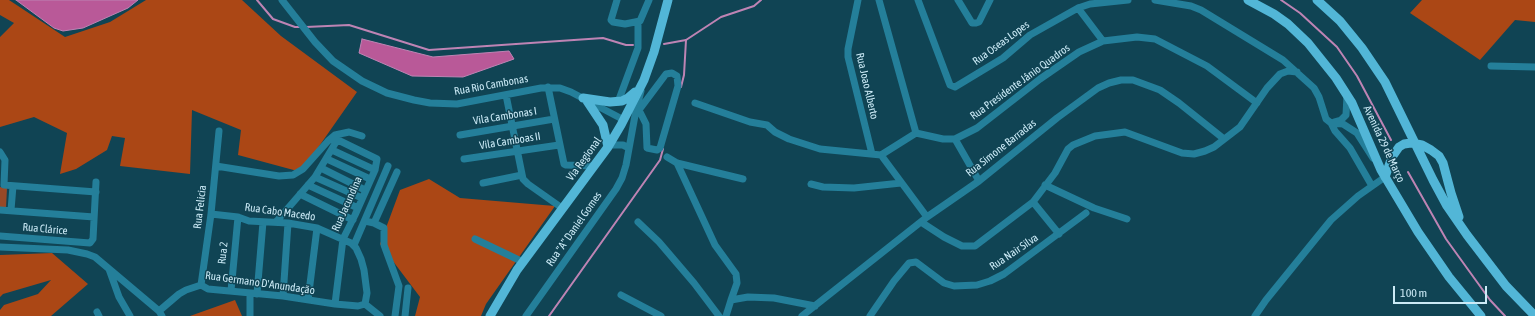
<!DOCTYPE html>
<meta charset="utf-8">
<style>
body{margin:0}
#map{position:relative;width:1535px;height:316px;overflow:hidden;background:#104454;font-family:"Asap Condensed",sans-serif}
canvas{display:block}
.scale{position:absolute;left:1393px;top:286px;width:94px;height:18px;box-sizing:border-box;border:2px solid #cbeaf6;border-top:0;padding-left:5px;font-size:12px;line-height:14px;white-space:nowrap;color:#cbeaf6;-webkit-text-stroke:3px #104454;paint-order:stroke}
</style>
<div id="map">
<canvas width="1535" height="316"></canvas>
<div class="scale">100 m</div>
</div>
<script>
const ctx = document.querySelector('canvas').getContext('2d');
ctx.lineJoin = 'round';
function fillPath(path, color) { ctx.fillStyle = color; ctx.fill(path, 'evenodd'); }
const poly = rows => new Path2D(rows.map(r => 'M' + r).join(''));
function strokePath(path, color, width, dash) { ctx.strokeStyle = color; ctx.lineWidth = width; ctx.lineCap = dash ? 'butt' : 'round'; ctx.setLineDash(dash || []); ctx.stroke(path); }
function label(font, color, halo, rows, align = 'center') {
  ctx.font = font + ' "Asap Condensed",sans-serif'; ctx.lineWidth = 3; ctx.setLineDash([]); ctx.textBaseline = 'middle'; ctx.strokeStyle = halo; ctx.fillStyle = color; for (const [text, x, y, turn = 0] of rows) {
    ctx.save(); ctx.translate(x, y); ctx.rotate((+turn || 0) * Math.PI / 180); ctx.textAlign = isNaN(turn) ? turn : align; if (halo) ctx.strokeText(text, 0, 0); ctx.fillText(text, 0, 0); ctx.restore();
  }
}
fillPath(poly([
 [0,187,7,188,6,208,0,208]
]), '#984927');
fillPath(poly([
 [0,0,9,0,65,37,110,22,146,0,242,0,281,36,357,92,301,172,238,155,241,130,192,110,190,174,120,166,125,138,112,136,107,150,76,169,60,174,67,133,34,117,0,127,0,37,14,23,0,15],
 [1422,0,1535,0,1535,22,1515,20,1480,60,1410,13],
 [429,179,460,198,555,206,486,304,481,316,415,316,420,297,380,244,400,190],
 [52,253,88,284,51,316,0,316,0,310,4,305,38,294,51,280,3,294,0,297,0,255],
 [235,300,242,316,190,316]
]), '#ab4715');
const water = poly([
 [16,0,138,0,128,8,83,28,63,31,54,28,16,0],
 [362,39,433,57,509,51,514,59,463,77,412,76,359,53,362,39]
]);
fillPath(water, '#b95998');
strokePath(water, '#be84b4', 1);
strokePath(poly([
 [257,0,273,19,295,27,300,27],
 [1281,0,1300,13,1337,47,1357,76,1391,140],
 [306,27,349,25,429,50,603,38,626,45,633,45],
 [664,44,686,40,721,17,754,6,761,0],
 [681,87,684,75,686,40],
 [1408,172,1446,239,1490,300,1505,316],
 [549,316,660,160,663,149]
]), '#be84b4', 2);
strokePath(poly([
 [282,0,315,42,333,61,362,81,387,93,414,100,430,103,457,104,541,88,560,88,571,92,624,120],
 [617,0,611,20,613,22,625,24,640,21,649,0],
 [858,0,848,49,848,57,872,154],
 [879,0,916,133,943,139,955,139,977,128,1040,79,1079,52,1103,41,1137,37,1155,39,1207,66,1257,103],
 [918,0,950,85,955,87,1003,58,1030,35,1078,8,1090,4,1128,0],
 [958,0,972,23,976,23,979,22,990,0],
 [1155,0,1191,6,1201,10,1283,60,1314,88,1319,97,1326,119,1331,123,1343,124,1357,133,1373,158],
 [1078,8,1103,41],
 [1491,66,1535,67],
 [548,87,564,164,566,165,594,166],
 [506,95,523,179,528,184,562,208],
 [618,102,638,48,638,23],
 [695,103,750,122,767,125,775,132,789,139,820,149,881,155,916,133],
 [637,110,639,110,666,74,672,73,677,76,678,86,660,148,657,150,647,148,646,124,639,110],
 [1334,122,1341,120,1346,115,1347,95],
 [1331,123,1335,131,1350,148,1372,186],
 [460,135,554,119],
 [955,139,979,181],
 [610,145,623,145,629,148],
 [332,150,375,170],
 [0,152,5,160,4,185,96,192],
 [881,155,927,217],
 [667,157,677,163,743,179],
 [327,159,370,179],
 [464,159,559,145],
 [677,163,715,245,736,274,737,283,731,300],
 [216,166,279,176,293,175,303,169,328,141,335,135,349,132,362,136],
 [321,168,365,190],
 [315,177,362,198],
 [483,183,522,175],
 [811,184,823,187,854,188,901,183],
 [308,185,358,208],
 [1045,185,1094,208,1127,219],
 [300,194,353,220],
 [1033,202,1059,234],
 [0,210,94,217],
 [11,210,13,186],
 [211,214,238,217,249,221,288,223,317,228,351,243,356,248,361,259,364,270,367,293,365,304],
 [365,221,374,223,384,228,384,245,399,286,395,316],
 [276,222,315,177,336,142,340,141,377,159,375,170,355,215,343,239,335,304],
 [638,222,659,242,694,283,719,316],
 [921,222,944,237,962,246,975,246,1033,202,1055,173,1068,149,1073,145,1095,136,1125,132,1182,153,1194,154,1205,151,1214,147,1240,127,1267,88,1280,74,1288,71,1297,72],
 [374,223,397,172],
 [0,236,90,243,93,239,96,182],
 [475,239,523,262],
 [354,245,388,166],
 [0,247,68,250,87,254,95,257,159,311,162,316],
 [109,269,119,297,130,316],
 [201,285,211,214,219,131],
 [231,291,238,217],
 [250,294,250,316],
 [257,294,263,222],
 [621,295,661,316],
 [283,296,288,223],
 [308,300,317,228],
 [365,304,380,316],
 [159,311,179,294,186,290,201,285,208,289,283,296,335,304,358,306,365,304],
 [97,312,99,316],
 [405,316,408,288],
 [526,316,616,189,622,178,626,165,636,110,641,91],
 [726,316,731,300,748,297,774,298,815,306],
 [802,316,927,217,979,181,1057,118,1098,88,1109,83,1121,80,1133,80,1160,90,1179,103,1224,139],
 [870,316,894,281,909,263,916,262,944,283,954,286,977,285,990,281,1004,274,1086,213],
 [1255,316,1266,300,1331,220,1358,196,1385,177]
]), '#247f9a', 7);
strokePath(poly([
 [1248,0,1274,14,1288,24,1308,43,1336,78,1352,103,1381,170,1418,232,1449,277,1481,316],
 [1317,0,1340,21,1362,48,1385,82,1433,180,1447,206,1467,235,1506,286,1535,316],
 [583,98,610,102,622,101,628,98,635,92],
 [587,101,603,125,608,147],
 [1385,177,1392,157,1399,147,1404,144,1411,143,1422,145,1431,150,1439,156,1443,163,1451,193,1459,217],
 [490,316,517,270,608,147,621,125,644,80,654,52,668,0]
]), '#52b6d7', 9);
label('11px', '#cbeaf6', '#104454', [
 ["Rua Oseas Lopes",1001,43,-36],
 ["Rua Presidente Jânio Quadros",1020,82,-36],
 ["Rua Rio Cambonas",491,85,-10],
 ["Rua Joao Alberto",867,86,77],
 ["Vila Cambonas I",505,116,-9],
 ["Vila Camboas II",510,141,-9],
 ["Avenida 29 de Março",1384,144,65],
 ["Rua Simone Barradas",1001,148,-38],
 ["Via Regional",584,159,-54],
 ["Rua Jacundina",347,204,-66],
 ["Rua Felicia",200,207,-83],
 ["Rua Cabo Macedo",280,212,8],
 ["Rua Clárice",45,229,5],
 ["Rua \"A\" Daniel Gomes",574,229,-55],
 ["Rua Nair Silva",1014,252,-34],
 ["Rua 2",223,253,-84],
 ["Rua Germano D'Anundação",260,283,8]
]);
</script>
